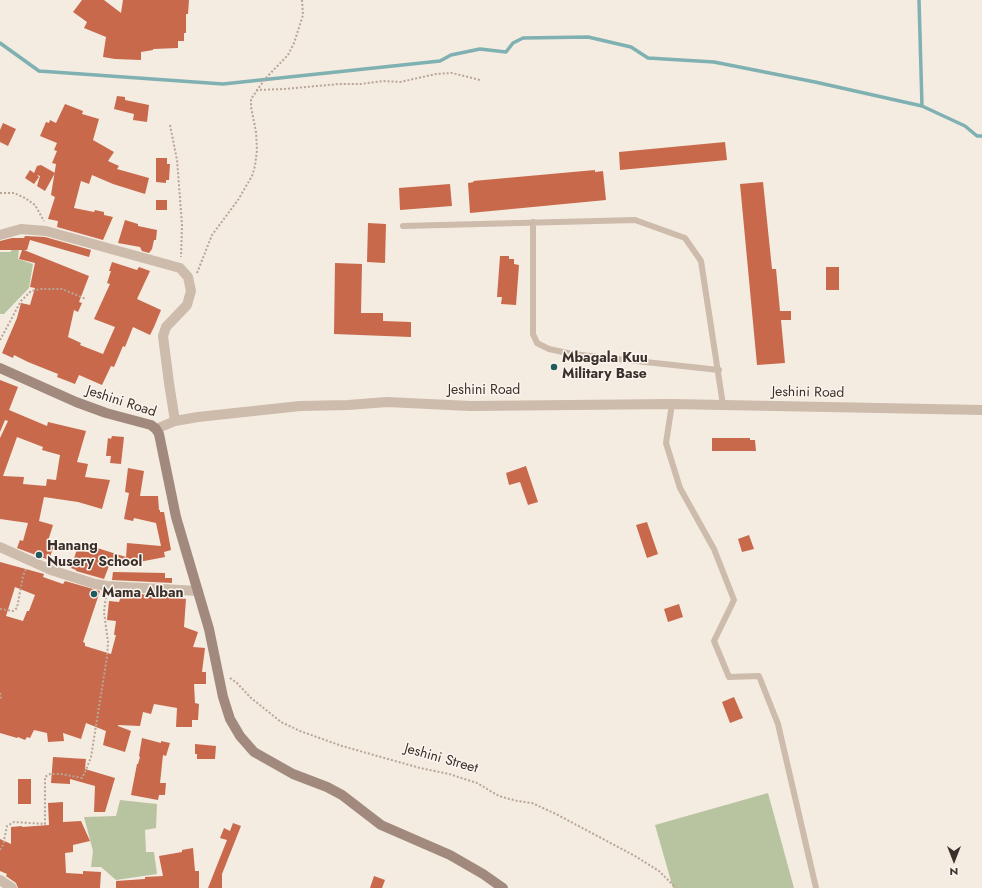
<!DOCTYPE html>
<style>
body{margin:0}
#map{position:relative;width:982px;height:888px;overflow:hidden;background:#f4ebe1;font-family:Jost,sans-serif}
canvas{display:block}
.north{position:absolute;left:934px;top:840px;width:40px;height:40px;-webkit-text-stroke:3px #fbf5ee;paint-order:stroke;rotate:180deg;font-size:11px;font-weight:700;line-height:16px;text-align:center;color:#3b302b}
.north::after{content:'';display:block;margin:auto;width:14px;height:18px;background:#3b302b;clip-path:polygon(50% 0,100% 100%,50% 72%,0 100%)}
</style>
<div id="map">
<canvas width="982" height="888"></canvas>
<div class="north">N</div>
</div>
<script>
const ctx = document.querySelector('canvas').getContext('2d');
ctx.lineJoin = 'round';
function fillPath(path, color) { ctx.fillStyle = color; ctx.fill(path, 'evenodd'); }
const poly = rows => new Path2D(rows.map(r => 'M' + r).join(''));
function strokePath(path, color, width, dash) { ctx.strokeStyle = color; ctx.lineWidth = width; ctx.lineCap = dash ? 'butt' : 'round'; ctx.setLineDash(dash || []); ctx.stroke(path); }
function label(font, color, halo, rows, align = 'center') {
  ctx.font = font + ' Jost,sans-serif'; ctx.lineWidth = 3; ctx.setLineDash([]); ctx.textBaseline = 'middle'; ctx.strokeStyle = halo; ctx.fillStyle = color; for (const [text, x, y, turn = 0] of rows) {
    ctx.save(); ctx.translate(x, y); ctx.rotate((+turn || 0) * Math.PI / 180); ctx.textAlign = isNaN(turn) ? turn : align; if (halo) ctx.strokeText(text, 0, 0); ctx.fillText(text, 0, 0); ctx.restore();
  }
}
fillPath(poly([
 [13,249,19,249,18,259,33,264,29,288,4,314,0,314,0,252,10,252],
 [768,793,794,888,673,888,655,825],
 [120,800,157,804,156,828,145,830,146,852,154,852,157,874,116,880,101,867,91,867,93,851,84,817,116,816]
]), '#b8c4a0');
strokePath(poly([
 [919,0,922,106],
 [0,43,39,71,223,84,440,61,451,55,480,49,506,52,513,43,523,38,588,37,631,47,648,58,714,62,815,82,922,106,965,126,977,136,982,136]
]), '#7fb0b2', 3.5);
fillPath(poly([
 [82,0,104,0,121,13,123,0,189,0,188,14,186,14,186,33,184,33,184,41,178,41,178,48,153,49,153,50,141,52,141,60,115,59,103,57,106,37,84,28,87,22,73,12],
 [117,96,125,97,125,100,149,105,147,122,133,120,134,114,114,109],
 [65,104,83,111,82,114,99,119,93,140,114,152,108,161,119,166,117,169,149,178,145,194,113,184,92,175,89,184,81,181,74,208,94,212,95,210,104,212,104,215,113,217,103,240,57,227,58,221,48,219,55,197,51,195,56,164,52,163,57,151,54,150,57,143,40,136,46,122,49,123,50,120,56,123],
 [3,123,16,129,8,146,0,142,0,130],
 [725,142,727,160,620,170,619,152],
 [156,158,167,158,167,164,170,164,169,180,166,180,166,183,156,182],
 [41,165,55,173,45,191,37,186,40,176,37,175,39,177,34,184,25,178,30,170,34,173,37,166],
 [595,170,595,172,603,171,606,200,470,213,468,183,474,182,473,181],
 [763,182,772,269,776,269,780,311,791,311,791,320,781,320,785,363,757,365,740,184],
 [450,184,452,206,400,210,399,188],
 [156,200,167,200,167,210,156,210],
 [125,220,138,224,138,226,157,230,156,240,154,240,152,249,149,253,142,251,140,247,118,243],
 [368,223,386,224,385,263,367,262],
 [25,236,45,237,91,250,89,257,30,240,27,250,24,250,89,276,79,302,82,303,78,312,74,310,68,337,81,343,80,345,103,354,115,327,94,319,110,284,107,283,111,271,109,271,112,262,137,270,139,267,150,271,137,299,161,310,154,327,150,335,133,327,125,347,123,346,114,367,111,366,102,385,79,375,75,384,57,377,58,374,28,362,14,355,13,358,2,353,17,318,21,303,30,305,35,288,30,287,35,263,19,259,22,250,0,250,0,241,12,238,24,238],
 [500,256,509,256,509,259,514,259,514,264,519,265,516,305,501,304,502,297,497,297],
 [335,263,362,264,361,313,383,313,383,321,411,322,411,337,334,334],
 [826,267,839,267,839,290,826,290],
 [0,380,18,387,9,410,47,426,48,422,86,431,77,462,88,464,85,477,110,480,102,509,78,502,44,497,39,521,53,525,48,541,49,541,48,543,54,545,49,560,17,548,20,540,23,541,28,523,0,519,0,438,8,421,5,420,0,432],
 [17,437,43,447,42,450,60,455,56,480,47,479,46,486,23,484,24,477,3,476],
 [112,436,124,437,121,464,110,463,111,456,106,456,108,438,111,439],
 [712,438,750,438,750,440,755,440,756,451,712,451],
 [526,466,538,502,528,505,520,482,509,485,506,473],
 [128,468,144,471,140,496,158,496,159,510,160,510,160,512,164,512,171,550,164,552,165,557,113,567,109,566,104,579,76,571,76,570,71,568,77,549,92,553,94,547,126,557,127,543,161,546,156,523,134,518,133,521,124,519,129,493,125,492],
 [647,522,658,554,647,558,636,525],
 [749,535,754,549,742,552,738,539],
 [0,562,44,574,43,577,63,584,65,581,100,591,83,642,85,643,85,646,111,654,116,635,114,635,116,621,107,620,109,601,119,602,122,593,171,596,171,597,186,599,184,627,198,632,193,647,205,648,202,672,206,672,206,684,194,684,195,703,199,704,198,720,192,720,192,727,176,727,177,708,154,704,151,714,143,712,140,726,118,725,118,726,131,731,125,752,103,745,106,731,86,723,81,739,63,733,64,741,48,742,47,733,34,730,30,738,27,737,25,740,18,737,17,738,0,733],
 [15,587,35,595,29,611,27,611,23,621,6,616],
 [113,572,165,573,165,578,172,578,172,583,112,580],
 [679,604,683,617,668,622,664,609],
 [734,697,743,718,730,723,722,702],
 [142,738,161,743,161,741,170,743,166,756,163,755,160,783,166,783,165,795,159,795,158,800,131,795,137,764,138,764,140,757,139,756],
 [195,744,216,746,215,759,197,759,197,754,195,754],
 [53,757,86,759,85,769,115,778,105,812,94,812,95,786,70,779,70,784,51,783],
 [18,779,31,779,31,804,18,804],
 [63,802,63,822,81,821,90,841,73,845,73,852,65,853,66,873,83,874,83,871,101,872,100,888,18,888,16,883,6,876,7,874,0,871,0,839,11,844,11,827,22,826,22,827,49,825,48,803],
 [233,823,241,826,222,874,222,888,208,888,227,840,220,838,224,828,230,831],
 [193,848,195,871,199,871,199,888,116,888,116,881,145,879,145,877,163,876,159,856,182,852,182,850],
 [374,876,385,880,382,888,370,888]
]), '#c8694b');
strokePath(poly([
 [256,90,284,89,339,84,361,84,383,81,400,82,436,74,452,73,480,80],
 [170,125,177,160,179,185,182,225,181,257],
 [0,193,14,193,25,198,35,205,44,221],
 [197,273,212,235,238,200,252,176,255,166,257,150,256,132,251,107,251,99,265,79,288,55,294,43,303,15,302,0],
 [0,340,21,301,31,291,41,289,62,289,86,299],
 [0,609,13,611,17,608,23,576,26,569],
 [230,678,237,683,251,698,281,722,300,731,342,746,420,768,449,774,477,783,499,796,517,801,532,803,556,814,635,856,659,871,676,888],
 [0,693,1,696,0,700],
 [0,850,3,845,7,826,14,822,45,824,45,777,50,774,61,774,82,778,86,770,91,757,107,657,108,642,104,612,106,596]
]), '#b9a596', 2, [2, 2]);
strokePath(poly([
 [533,222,533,334,537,343,549,349,572,354,719,370],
 [403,226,635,220,685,238,701,261,723,405],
 [672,404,666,443,680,488,714,549,734,600,714,641,729,677,759,676,778,724,816,888]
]), '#cdbbac', 6);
strokePath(poly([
 [0,235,21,229,46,231,180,268,188,277,191,291,187,305,166,327,163,336,169,383,175,421],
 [156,429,175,421,198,417,300,406,348,405,387,402,470,406,672,404,982,410],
 [0,547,51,570,95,584,107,586,198,591],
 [0,880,12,888]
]), '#cdbbac', 10);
strokePath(poly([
 [0,368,76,402,106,413,151,425,156,429,159,434,176,517,209,629,223,697,230,719,240,736,254,752,293,774,327,787,342,795,381,825,450,855,483,874,503,888]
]), '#a18a7d', 10);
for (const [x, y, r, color] of [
 [554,367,4,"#1f5a5e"],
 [39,555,4,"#1f5a5e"],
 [94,594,4,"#1f5a5e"]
]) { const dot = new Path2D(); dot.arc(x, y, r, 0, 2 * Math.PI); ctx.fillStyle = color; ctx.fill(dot); strokePath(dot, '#fbf5ee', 1.5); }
label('bold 14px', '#3b302b', '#fbf5ee', [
 ["Mbagala Kuu",562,359],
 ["Military Base",562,375],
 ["Hanang",47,547],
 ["Nusery School",47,563],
 ["Mama Alban",102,594]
], 'left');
label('14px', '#3b302b', '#fbf5ee', [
 ["Jeshini Road",484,391],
 ["Jeshini Road",808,393,1],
 ["Jeshini Road",121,402,18],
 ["Jeshini Street",441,759,16]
]);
</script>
